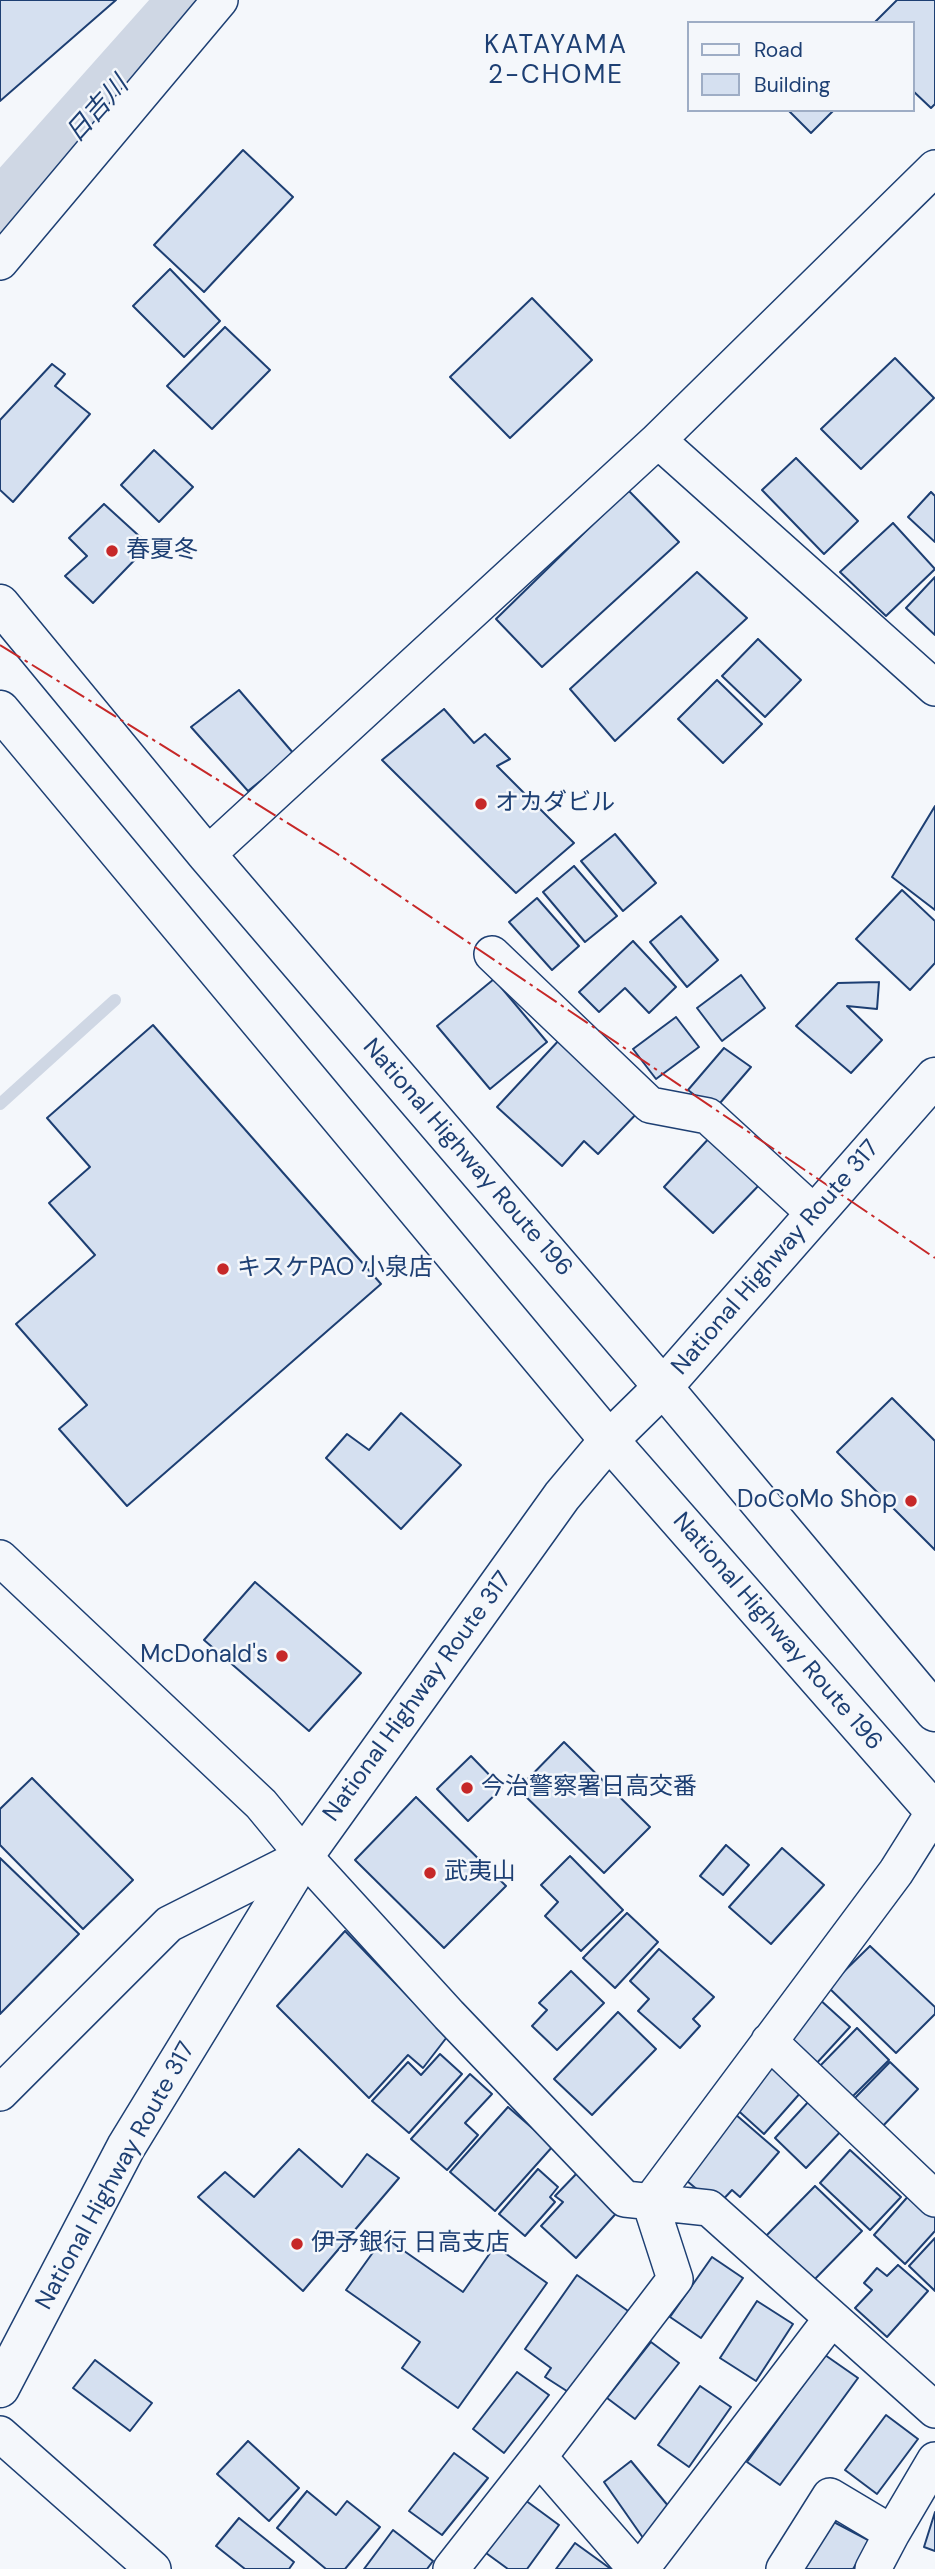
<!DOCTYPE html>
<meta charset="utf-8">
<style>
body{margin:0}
#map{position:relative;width:935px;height:2569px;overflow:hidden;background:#f4f7fb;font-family:"DM Sans",sans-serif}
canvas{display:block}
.legend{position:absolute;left:687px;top:21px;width:228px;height:91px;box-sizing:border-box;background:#f4f7fb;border:2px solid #9eadc5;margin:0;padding:9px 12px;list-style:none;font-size:21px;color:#1d3f73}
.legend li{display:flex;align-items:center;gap:14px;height:35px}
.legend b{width:35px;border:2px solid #9eadc5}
</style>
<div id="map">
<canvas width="935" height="2569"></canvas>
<ul class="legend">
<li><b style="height:9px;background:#f4f7fb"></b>Road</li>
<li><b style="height:19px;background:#d5e0f0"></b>Building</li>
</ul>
</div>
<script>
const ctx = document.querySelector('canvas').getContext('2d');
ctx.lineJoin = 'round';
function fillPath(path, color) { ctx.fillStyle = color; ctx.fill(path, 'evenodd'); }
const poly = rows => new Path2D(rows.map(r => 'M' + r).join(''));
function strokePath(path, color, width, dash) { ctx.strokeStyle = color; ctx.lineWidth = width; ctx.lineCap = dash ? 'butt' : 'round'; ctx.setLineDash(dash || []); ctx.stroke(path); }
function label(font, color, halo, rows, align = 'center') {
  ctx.font = font + ' "DM Sans","Noto Sans JP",sans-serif'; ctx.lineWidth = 5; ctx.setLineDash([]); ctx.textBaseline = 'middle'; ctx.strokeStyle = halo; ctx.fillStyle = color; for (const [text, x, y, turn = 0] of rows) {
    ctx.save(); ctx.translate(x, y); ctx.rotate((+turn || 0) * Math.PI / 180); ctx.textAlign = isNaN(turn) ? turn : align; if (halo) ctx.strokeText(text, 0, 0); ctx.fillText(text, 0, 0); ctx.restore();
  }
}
const water = poly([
 [175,0,196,0,0,220,0,185,38,138,175,0]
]);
fillPath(water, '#cfd7e4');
strokePath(water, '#687fa3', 2);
strokePath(poly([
 [0,1104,115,1000]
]), '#cfd7e4', 12);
strokePath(poly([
 [0,220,196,0]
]), '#cfd7e4', 70);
const building = poly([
 [0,0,116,0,0,101,0,0],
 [897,0,935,0,935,104,931,108,912,90,912,23,874,23,897,0],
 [788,110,834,110,811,133,788,110],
 [243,150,293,197,204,292,154,245,243,150],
 [170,269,220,321,184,357,133,306,170,269],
 [532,298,592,360,510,438,450,377,532,298],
 [225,327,270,370,212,429,167,386,225,327],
 [895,358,934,398,861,469,821,429,895,358],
 [52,364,65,374,55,386,90,414,13,502,0,490,0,420,52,364],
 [154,450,193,487,159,522,121,485,154,450],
 [796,458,858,521,824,554,762,490,796,458],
 [628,490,679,542,542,667,496,619,628,490],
 [931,492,935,496,935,542,908,517,931,492],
 [104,504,149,545,93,603,65,576,87,556,69,538,104,504],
 [893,523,935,569,886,616,840,572,893,523],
 [697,572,747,618,615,741,570,689,697,572],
 [935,577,935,635,906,608,935,577],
 [758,639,801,680,765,717,722,676,758,639],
 [717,680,762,724,723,763,678,719,717,680],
 [239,690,294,754,248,791,191,727,239,690],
 [444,709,474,743,485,734,510,759,497,766,574,843,516,893,382,760,444,709],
 [935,806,935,910,892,877,935,806],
 [615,834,656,883,623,911,581,861,615,834],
 [574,866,617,916,585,942,543,892,574,866],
 [902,890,935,921,935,963,910,990,856,939,902,890],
 [537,898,579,946,552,970,509,922,537,898],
 [681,916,718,960,687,987,650,942,681,916],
 [633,941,676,987,649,1013,625,988,599,1012,579,992,633,941],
 [741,975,765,1008,722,1041,697,1008,741,975],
 [494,979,547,1042,490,1089,437,1026,494,979],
 [879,982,877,1009,847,1006,882,1040,851,1073,796,1026,838,983,879,982],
 [676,1017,699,1047,656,1079,633,1049,676,1017],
 [153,1025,381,1284,127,1506,59,1429,87,1405,16,1324,95,1255,49,1203,90,1167,47,1118,153,1025],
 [561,1038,640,1110,598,1154,584,1141,562,1166,497,1107,561,1038],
 [724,1048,751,1067,714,1110,688,1090,724,1048],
 [712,1135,762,1182,713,1233,664,1187,712,1135],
 [892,1398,935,1441,935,1550,837,1452,892,1398],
 [401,1413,461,1465,401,1529,326,1458,347,1434,369,1450,401,1413],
 [255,1582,361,1673,309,1731,204,1640,255,1582],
 [564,1742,650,1827,604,1873,518,1789,564,1742],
 [471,1756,502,1788,468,1821,437,1789,471,1756],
 [32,1778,133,1880,83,1929,0,1845,0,1809,32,1778],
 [416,1797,506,1886,444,1948,355,1860,416,1797],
 [726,1845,749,1865,723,1895,700,1876,726,1845],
 [782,1848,824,1885,771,1944,729,1907,782,1848],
 [570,1856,623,1910,581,1951,545,1916,558,1902,541,1885,570,1856],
 [0,1858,79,1934,0,2014,0,1858],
 [627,1913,658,1942,615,1988,583,1958,627,1913],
 [345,1931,447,2037,423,2068,408,2055,369,2098,277,2006,345,1931],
 [870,1946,935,2007,935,2014,896,2053,828,1987,870,1946],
 [659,1949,714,1997,693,2019,700,2026,680,2048,638,2011,649,1999,630,1981,659,1949],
 [571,1971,604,2003,557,2050,532,2026,547,2010,539,2003,571,1971],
 [818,1998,850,2027,815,2065,783,2036,818,1998],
 [618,2012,656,2049,592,2115,554,2079,618,2012],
 [857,2028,889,2060,850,2099,818,2068,857,2028],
 [440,2054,462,2074,409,2133,372,2101,408,2062,421,2075,440,2054],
 [769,2062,802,2091,764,2134,732,2105,769,2062],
 [890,2062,918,2089,881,2128,852,2101,890,2062],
 [470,2074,492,2094,465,2123,478,2135,447,2170,411,2139,470,2074],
 [810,2100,843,2129,806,2168,775,2138,810,2100],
 [508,2107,553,2146,495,2211,450,2172,508,2107],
 [735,2114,779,2152,740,2197,732,2190,717,2206,681,2176,735,2114],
 [299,2149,342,2187,367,2154,399,2178,303,2291,198,2197,225,2172,254,2197,299,2149],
 [850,2150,901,2197,870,2230,820,2183,850,2150],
 [538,2169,558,2187,550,2197,555,2202,525,2236,499,2214,538,2169],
 [579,2171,620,2209,576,2258,541,2226,563,2202,555,2196,579,2171],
 [815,2186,862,2231,812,2282,765,2237,815,2186],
 [911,2193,935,2215,935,2231,905,2264,874,2235,911,2193],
 [384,2237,463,2292,495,2246,547,2283,458,2408,402,2368,420,2342,346,2290,384,2237],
 [935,2238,935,2291,909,2266,935,2238],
 [712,2257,743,2278,701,2338,670,2317,712,2257],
 [898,2265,928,2291,887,2337,855,2308,872,2290,864,2283,877,2268,887,2276,898,2265],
 [577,2275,631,2313,573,2395,545,2377,551,2368,525,2349,577,2275],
 [757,2301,793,2324,756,2381,720,2358,757,2301],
 [651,2342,679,2363,635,2419,607,2398,651,2342],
 [825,2355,858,2378,780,2485,747,2462,825,2355],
 [95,2360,152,2403,130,2431,73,2388,95,2360],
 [517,2372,549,2395,504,2453,473,2429,517,2372],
 [700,2386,731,2407,689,2467,658,2445,700,2386],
 [886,2415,918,2439,877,2494,845,2470,886,2415],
 [248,2441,299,2488,269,2521,217,2474,248,2441],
 [454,2453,488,2478,442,2535,409,2511,454,2453],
 [631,2461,679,2519,648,2545,604,2482,631,2461],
 [307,2491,336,2515,347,2501,380,2527,345,2569,326,2569,277,2528,307,2491],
 [525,2500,559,2525,527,2569,508,2569,486,2553,525,2500],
 [935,2512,935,2551,924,2547,935,2512],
 [239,2518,294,2562,289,2569,245,2569,216,2546,239,2518],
 [830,2520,870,2541,853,2569,800,2569,830,2520],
 [393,2530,433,2561,427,2569,364,2569,393,2530],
 [575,2543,611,2569,556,2569,575,2543]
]);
fillPath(building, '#d5e0f0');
strokePath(building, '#1d3f73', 2);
const minor = poly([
 [935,168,656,442,669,450,935,688],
 [0,262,220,0],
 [207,855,656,442],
 [492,954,650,1105,708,1116,814,1213],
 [0,1558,261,1804,304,1856,449,2015,625,2199,709,2208,935,2410],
 [769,2041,935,2199],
 [0,2093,169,1924,304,1856],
 [0,2434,153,2569],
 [451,2569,539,2457],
 [636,2569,539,2457,675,2279,650,2202,896,1872,935,1810],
 [641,2569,832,2318],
 [784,2569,830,2496,892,2533,935,2460],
 [873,2569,892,2533]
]);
const trunk = poly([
 [0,604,207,855,663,1387,935,1712],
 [0,710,609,1440,935,1812],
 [0,2388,126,2147,304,1856,562,1496,609,1440,663,1387,935,1077]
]);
strokePath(minor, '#1d3f73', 38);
strokePath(trunk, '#1d3f73', 41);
strokePath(minor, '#f4f7fb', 35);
strokePath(trunk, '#f4f7fb', 38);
strokePath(poly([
 [0,645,336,853,935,1258]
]), '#c62828', 2, [24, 5, 3.5, 5]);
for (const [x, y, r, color] of [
 [112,551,7,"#c62828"],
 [481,804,7,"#c62828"],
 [223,1269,7,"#c62828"],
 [911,1501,7,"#c62828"],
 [282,1656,7,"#c62828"],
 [467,1788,7,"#c62828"],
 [430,1873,7,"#c62828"],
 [297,2244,7,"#c62828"]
]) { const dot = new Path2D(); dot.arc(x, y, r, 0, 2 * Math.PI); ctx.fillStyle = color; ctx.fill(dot); strokePath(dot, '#f4f7fb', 2.5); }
label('24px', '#1d3f73', '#f4f7fb', [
 ["春夏冬",126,551],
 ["オカダビル",495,804],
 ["キスケPAO 小泉店",237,1269],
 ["DoCoMo Shop",897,1501,"right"],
 ["McDonald's",268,1656,"right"],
 ["今治警察署日高交番",481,1788],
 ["武夷山",444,1873],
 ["伊予銀行 日高支店",311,2244]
], 'left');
label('24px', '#1d3f73', '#f4f7fb', [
 ["National Highway Route 196",467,1158,49],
 ["National Highway Route 317",776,1258,-49],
 ["National Highway Route 196",777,1632,49],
 ["National Highway Route 317",418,1697,-54],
 ["National Highway Route 317",116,2176,-61]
]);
ctx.letterSpacing = '2px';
label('26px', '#1d3f73', '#f4f7fb', [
 ["KATAYAMA",556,46],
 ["2-CHOME",556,76]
]);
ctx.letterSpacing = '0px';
label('italic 26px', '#1d3f73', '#f4f7fb', [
 ["日吉川",98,110,-48]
]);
</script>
